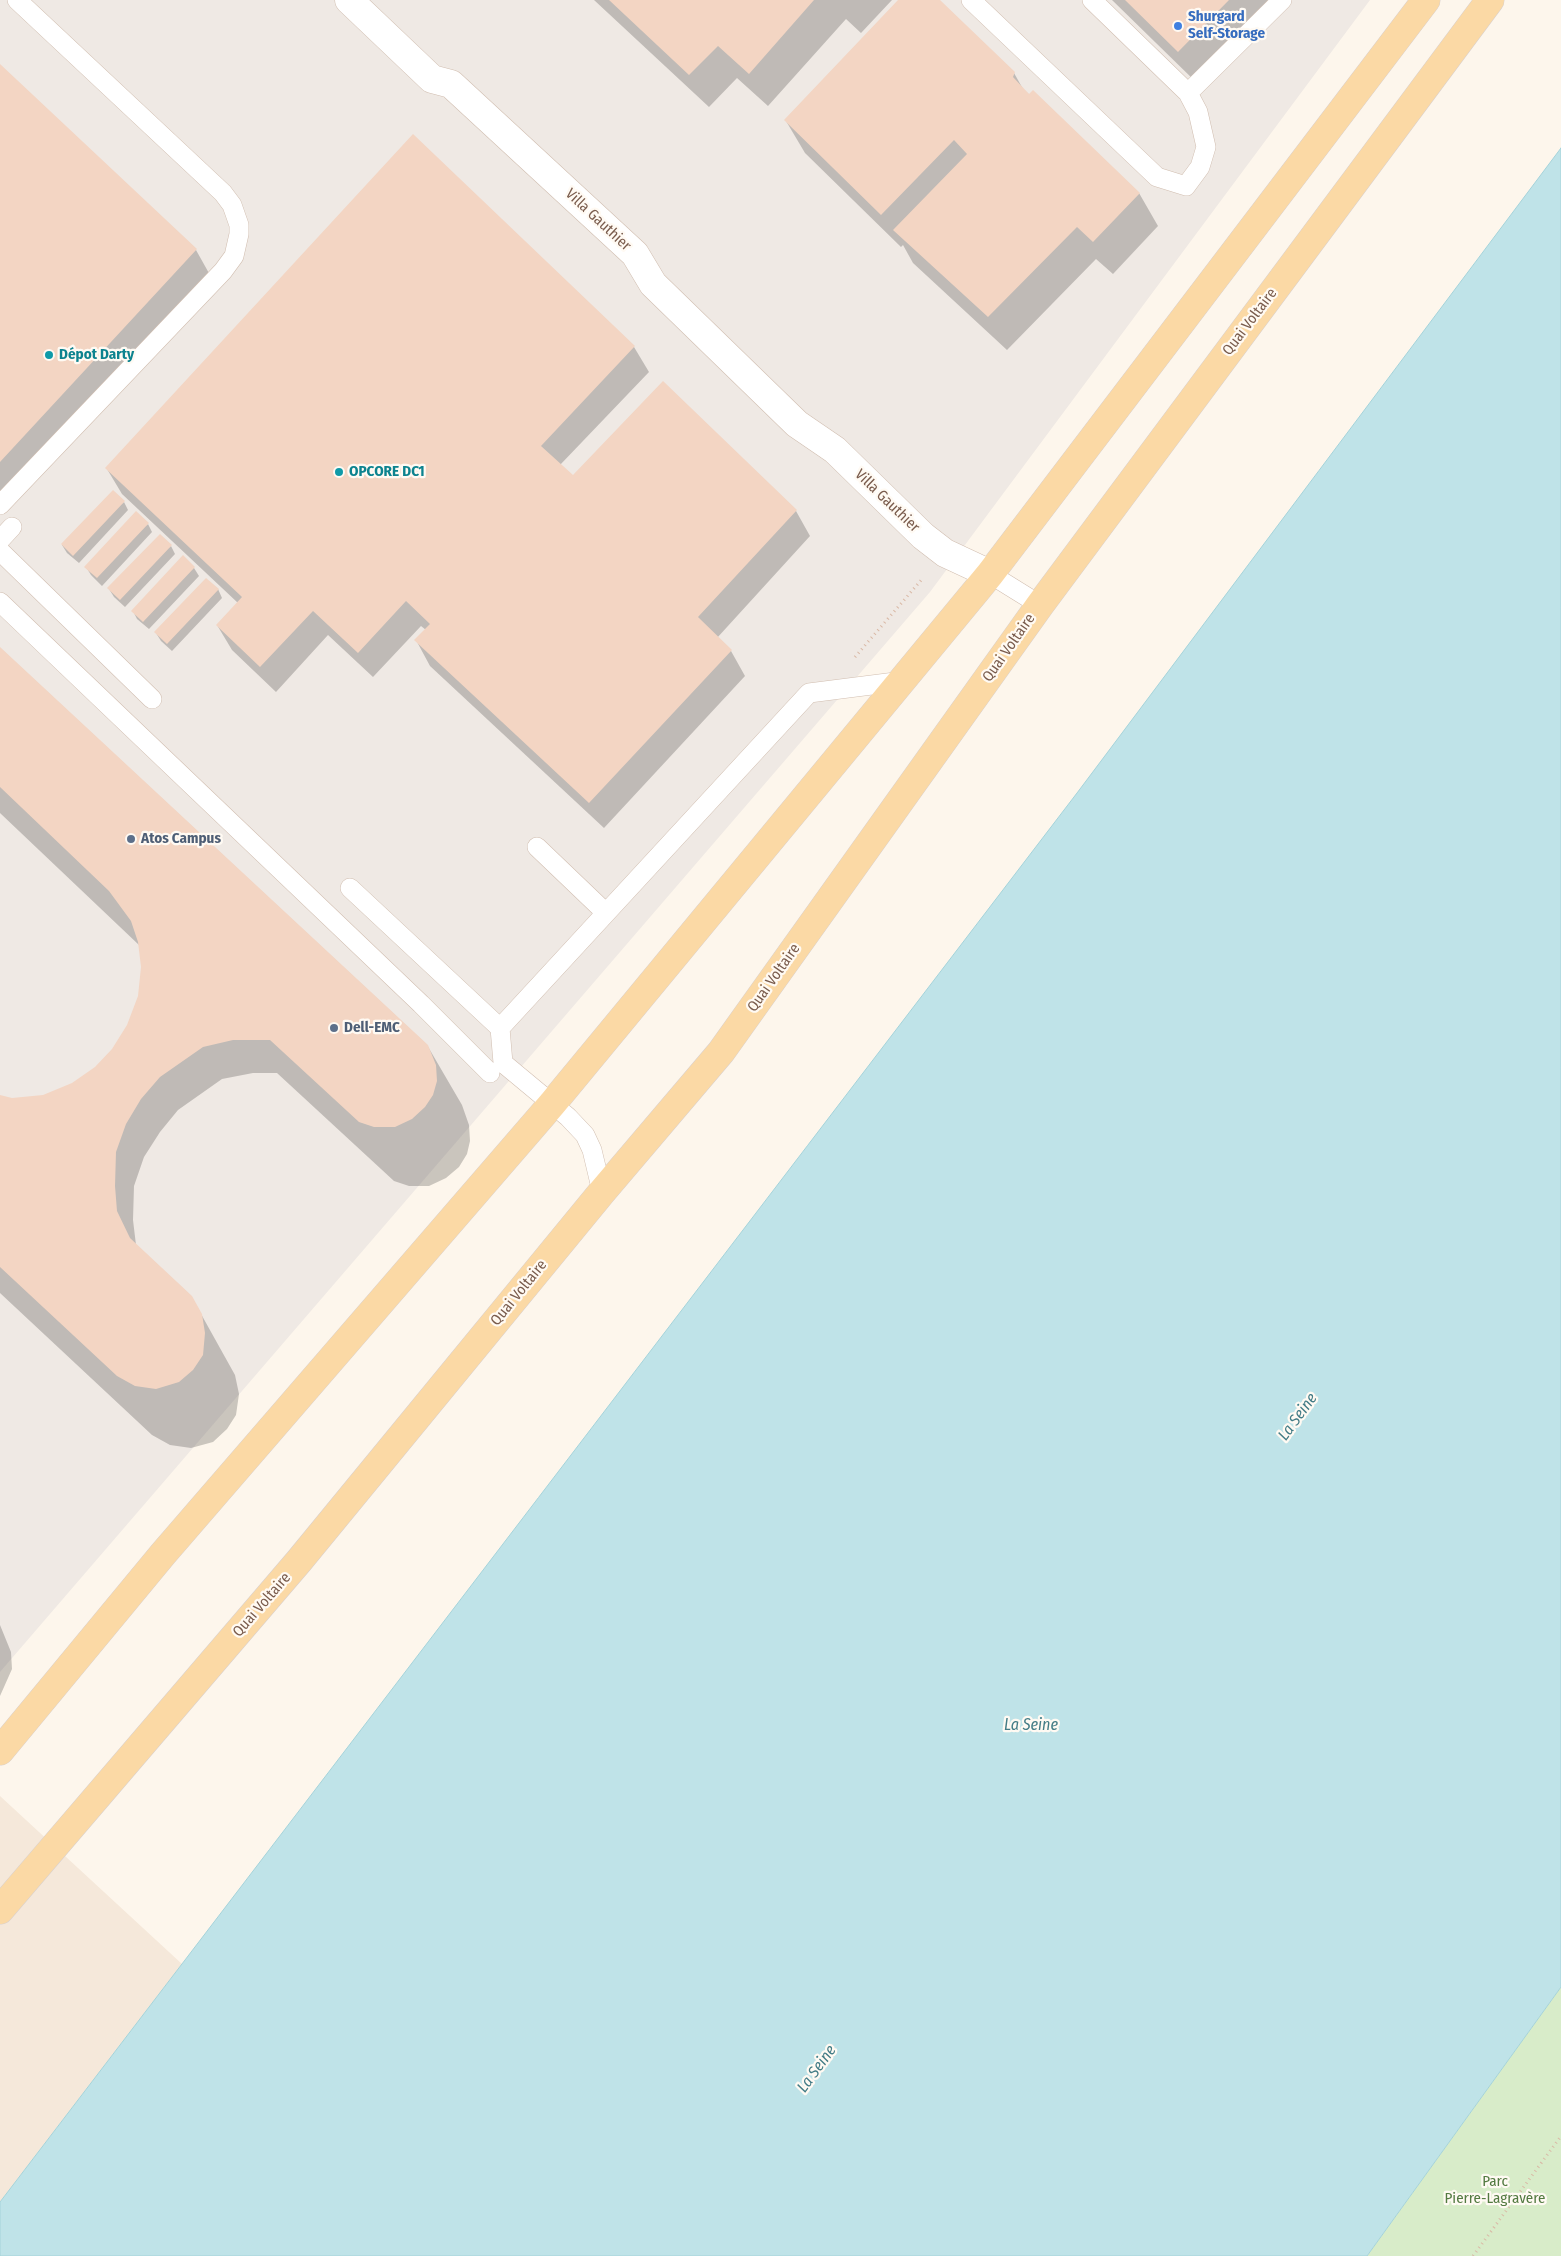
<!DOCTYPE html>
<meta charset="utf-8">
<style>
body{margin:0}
canvas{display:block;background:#fdf6ec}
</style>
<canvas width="1561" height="2256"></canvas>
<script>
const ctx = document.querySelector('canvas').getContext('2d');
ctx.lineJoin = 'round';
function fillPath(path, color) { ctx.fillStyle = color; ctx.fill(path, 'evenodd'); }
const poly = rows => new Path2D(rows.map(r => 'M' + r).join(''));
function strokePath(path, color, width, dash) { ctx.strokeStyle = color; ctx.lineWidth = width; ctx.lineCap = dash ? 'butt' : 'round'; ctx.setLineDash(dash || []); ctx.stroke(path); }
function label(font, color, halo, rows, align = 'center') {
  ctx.font = font + ' "Fira Sans Condensed",sans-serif'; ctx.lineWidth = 4.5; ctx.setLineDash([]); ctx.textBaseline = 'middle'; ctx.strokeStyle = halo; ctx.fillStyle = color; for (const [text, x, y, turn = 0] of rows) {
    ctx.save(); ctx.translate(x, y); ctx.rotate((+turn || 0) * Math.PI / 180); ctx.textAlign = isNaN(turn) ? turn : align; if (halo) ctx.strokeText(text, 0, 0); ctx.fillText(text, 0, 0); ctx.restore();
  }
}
fillPath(poly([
 [0,1796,182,1964,0,2202]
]), '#f5e8da');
fillPath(poly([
 [0,0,1370,0,930,592,0,1672]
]), '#efe9e4');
fillPath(poly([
 [1561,1987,1561,2256,1367,2256]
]), '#d8ecc9');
const water = poly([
 [1561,148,1561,1987,1367,2256,0,2256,0,2202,1077,793,1561,148]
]);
fillPath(water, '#bfe3e8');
strokePath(water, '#a5d3da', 1);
fillPath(poly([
 [594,0,892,0,861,33,846,19,768,106,737,78,709,107],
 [900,0,939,0,1014,73,1023,89,1139,193,1158,226,1113,274,1096,259,1007,350,913,263,903,245,901,247,805,153,786,121],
 [1112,0,1280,0,1198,84],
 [0,66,196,250,210,275,0,502],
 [413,136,634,347,649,372,560,465,573,477,796,511,810,536,717,638,731,651,745,676,604,828,430,666,416,640,426,630,421,626,373,677,328,635,276,692,232,650,217,625,238,603,122,494,107,469],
 [124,502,128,510,79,563,67,553,62,545],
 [148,524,152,532,102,586,91,575,86,567],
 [171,546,175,554,125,607,114,597,109,589],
 [183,557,194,568,199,576,149,629,137,619,133,611],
 [218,589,222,598,172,651,161,641,156,633],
 [0,648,427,1045,462,1105,469,1125,470,1141,467,1154,459,1167,446,1178,429,1186,409,1186,394,1181,277,1073,253,1073,222,1079,178,1110,160,1132,144,1157,134,1186,133,1220,136,1245,191,1296,235,1375,239,1394,236,1415,227,1429,213,1442,191,1448,170,1445,152,1435,0,1293,0,1097,12,1099,43,1096,72,1084,96,1068,113,1050,128,1026,140,996,143,967,139,945,0,813],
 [0,1625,11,1652,12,1669,0,1696]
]), '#0003');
fillPath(poly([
 [609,0,814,0,749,74,718,46,689,75],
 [898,0,940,0,1015,72,1013,77,1029,94,1033,90,1140,193,1093,242,1077,227,988,317,893,230,967,154,954,140,881,215,784,120],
 [1125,0,1229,0,1178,52],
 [0,64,197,249,0,462],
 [413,134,635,346,541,446,573,475,663,381,797,510,698,617,732,650,589,803,414,640,430,624,406,601,358,653,313,611,260,667,216,625,242,597,105,468],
 [113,490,125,501,73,556,61,544],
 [136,511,149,523,97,578,84,567],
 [160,534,172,545,120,600,107,588],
 [183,555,195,567,143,622,131,611],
 [206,578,219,589,167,644,154,632],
 [0,647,428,1045,436,1065,437,1081,433,1095,425,1107,412,1119,395,1127,374,1127,359,1122,270,1040,233,1040,203,1047,160,1077,141,1099,126,1124,116,1152,115,1186,117,1211,130,1238,192,1296,202,1314,205,1333,203,1355,193,1370,179,1382,156,1389,135,1386,117,1376,0,1267,0,1095,12,1098,43,1095,72,1083,95,1067,112,1049,127,1025,138,996,141,967,138,942,131,921,109,891,0,787]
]), '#f3d5c3');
const lane = poly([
 [971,0,1157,177,1186,186,1200,167,1206,147,1198,112,1188,93,1092,0],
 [1188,93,1282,0],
 [0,505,223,271,234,256,239,234,239,225,232,205,223,193,17,0],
 [0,540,12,527],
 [0,551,152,699],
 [990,574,1040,605],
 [0,602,421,1004,490,1073],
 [537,847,606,913],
 [350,888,500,1028,503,1063,568,1117,585,1135,592,1150,602,1192],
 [500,1028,809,693,903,681]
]);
const street = poly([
 [349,0,432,79,451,84,635,254,653,284,797,424,835,450,923,536,945,553,990,574]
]);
const primary = poly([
 [0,1751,163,1554,552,1104,990,574,1426,0],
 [0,1910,299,1561,602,1192,721,1052,1040,605,1490,0]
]);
strokePath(lane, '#d1beb0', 20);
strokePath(street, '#d1beb0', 29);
strokePath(primary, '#dad1cd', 29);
strokePath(poly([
 [855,657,923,578],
 [1473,2256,1561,2136]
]), '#d9b8a5', 3, [1, 4]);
strokePath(lane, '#fff', 19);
strokePath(street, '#fff', 28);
strokePath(primary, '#fbd9a5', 28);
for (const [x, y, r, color] of [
 [1178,26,5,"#3f7fe0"],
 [49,355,5,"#0f9aa8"],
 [339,472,5,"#0f9aa8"],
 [131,839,5,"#5c6f8a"],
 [334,1028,5,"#5c6f8a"]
]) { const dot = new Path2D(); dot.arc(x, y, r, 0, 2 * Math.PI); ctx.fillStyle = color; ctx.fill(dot); strokePath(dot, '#fffaf3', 2); }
label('bold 15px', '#366cbe', '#fffaf3', [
 ["Shurgard",1188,17],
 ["Self-Storage",1188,34]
], 'left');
label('15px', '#7a5c4d', '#fffaf3', [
 ["Villa Gauthier",598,220,43],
 ["Quai Voltaire",1250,322,-53],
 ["Villa Gauthier",887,501,44],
 ["Quai Voltaire",1009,648,-55],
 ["Quai Voltaire",774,978,-55],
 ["Quai Voltaire",519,1293,-51],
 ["Quai Voltaire",262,1605,-49]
]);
label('bold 15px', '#0d838f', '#fffaf3', [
 ["Dépot Darty",59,355],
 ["OPCORE DC1",349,472]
], 'left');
label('bold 15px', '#4e5e75', '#fffaf3', [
 ["Atos Campus",141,839],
 ["Dell-EMC",344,1028]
], 'left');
label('15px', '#537a41', '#fffaf3', [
 ["Parc",1495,2182],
 ["Pierre-Lagravère",1495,2199]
]);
label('italic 16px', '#437c86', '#fffaf3', [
 ["La Seine",1298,1417,-54],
 ["La Seine",1031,1726],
 ["La Seine",817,2069,-54]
]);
</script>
